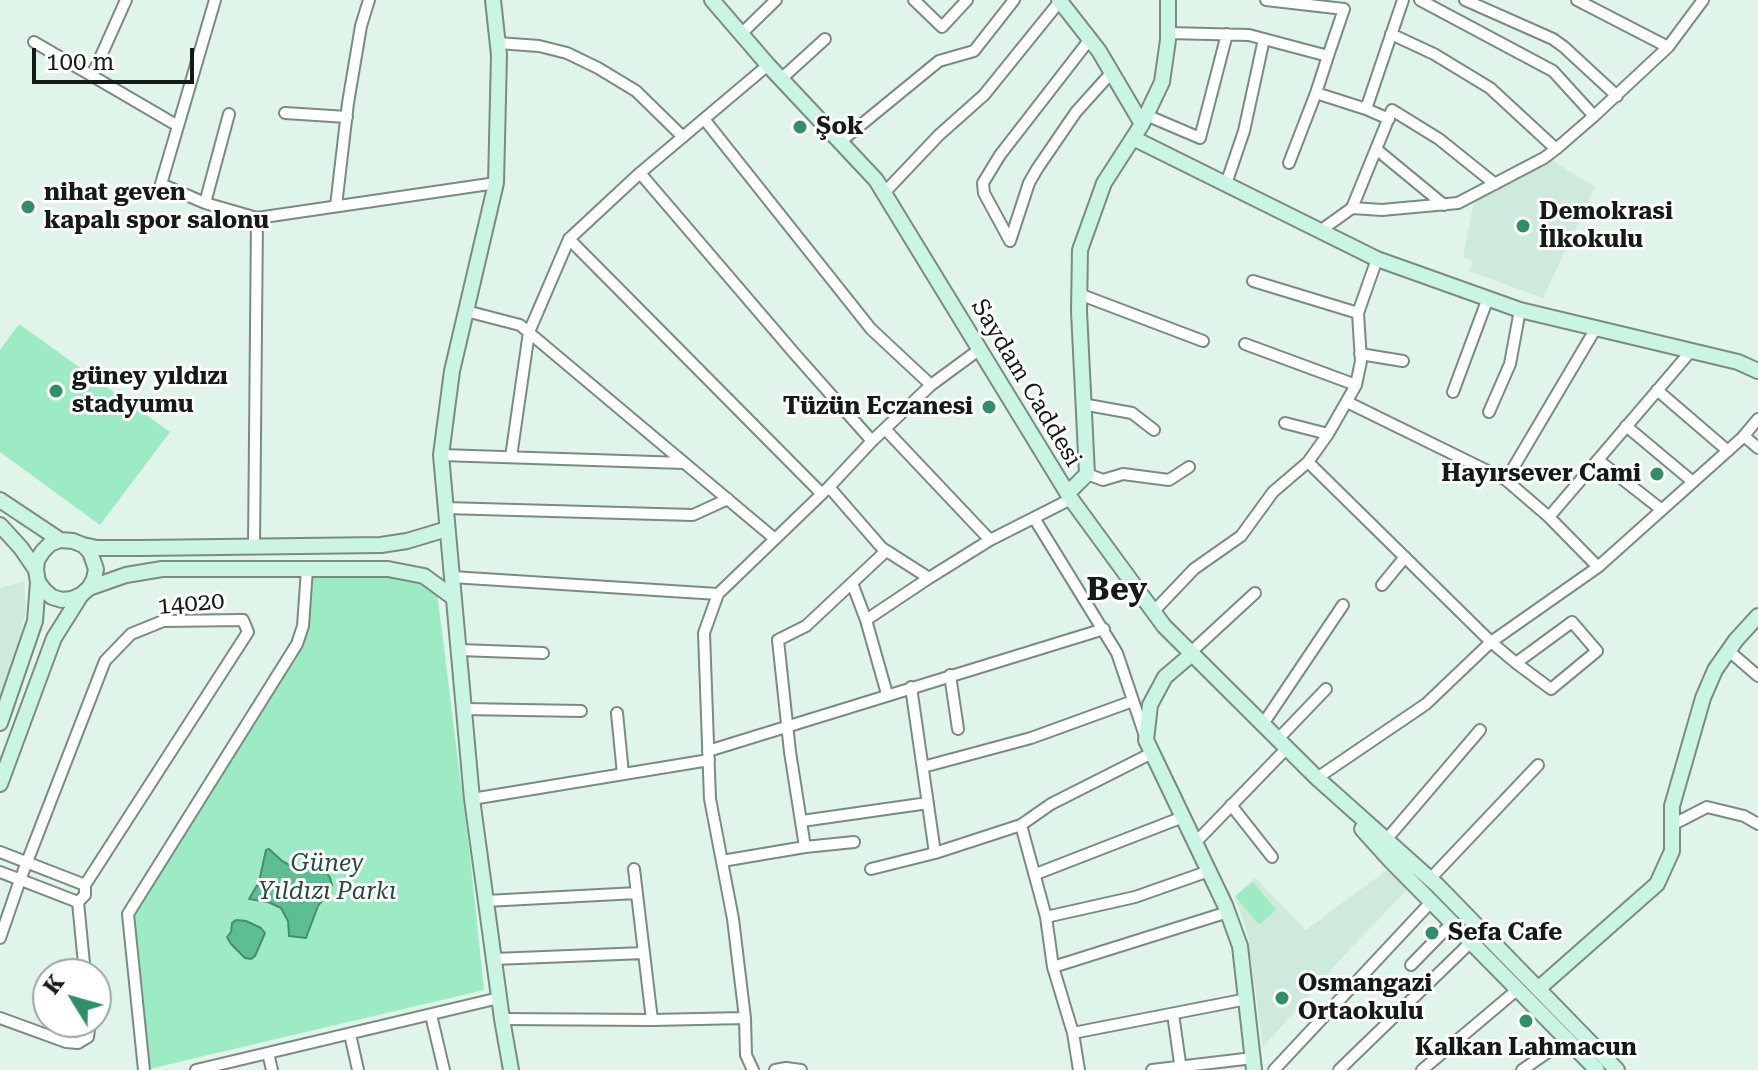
<!DOCTYPE html>
<meta charset="utf-8">
<style>
body{margin:0}
#map{position:relative;width:1758px;height:1070px;overflow:hidden;background:#e0f4e9;font-family:"Roboto Serif",serif}
canvas{display:block}
.north{position:absolute;left:32px;top:958px;width:80px;height:80px;box-sizing:border-box;background:#fff;border:2px solid #a1a4a2;border-radius:50%;rotate:307deg;font-size:22px;font-weight:700;line-height:32px;text-align:center;color:#141b17}
.north::after{content:'';display:block;margin:auto;width:28px;height:36px;background:#318f68;clip-path:polygon(50% 0,100% 100%,50% 72%,0 100%)}
.scale{position:absolute;left:32px;top:48px;width:162px;height:36px;box-sizing:border-box;border:4px solid #141b17;border-top:0;padding-left:10px;font-size:24px;line-height:28px;white-space:nowrap;color:#141b17;-webkit-text-stroke:6px #fff;paint-order:stroke}
</style>
<div id="map">
<canvas width="1758" height="1070"></canvas>
<div class="north">K</div>
<div class="scale">100 m</div>
</div>
<script>
const ctx = document.querySelector('canvas').getContext('2d');
ctx.lineJoin = 'round';
function fillPath(path, color) { ctx.fillStyle = color; ctx.fill(path, 'evenodd'); }
const poly = rows => new Path2D(rows.map(r => 'M' + r).join(''));
function strokePath(path, color, width, dash) { ctx.strokeStyle = color; ctx.lineWidth = width; ctx.lineCap = dash ? 'butt' : 'round'; ctx.setLineDash(dash || []); ctx.stroke(path); }
function label(font, color, halo, rows, align = 'center') {
  ctx.font = font + ' "Roboto Serif",serif'; ctx.lineWidth = 6; ctx.setLineDash([]); ctx.textBaseline = 'middle'; ctx.strokeStyle = halo; ctx.fillStyle = color; for (const [text, x, y, turn = 0] of rows) {
    ctx.save(); ctx.translate(x, y); ctx.rotate((+turn || 0) * Math.PI / 180); ctx.textAlign = isNaN(turn) ? turn : align; if (halo) ctx.strokeText(text, 0, 0); ctx.fillText(text, 0, 0); ctx.restore();
  }
}
fillPath(poly([
 [1545,156,1595,187,1543,298,1469,271,1473,262,1463,257,1475,195],
 [24,581,26,610,15,655,0,698,0,588],
 [1387,870,1408,889,1349,950,1263,1047,1248,936,1235,896,1255,878,1306,930]
]), '#ceeadb');
fillPath(poly([
 [19,324,170,432,100,525,0,452,0,350],
 [307,569,362,576,416,578,437,592,470,856,484,990,149,1069,128,914,211,781,294,659,305,620],
 [1253,882,1276,910,1259,925,1235,896]
]), '#9debc4');
const water = poly([
 [269,849,282,861,293,867,327,873,330,878,332,885,328,893,318,906,306,938,289,936,288,921,281,908,268,902,249,899,259,882,266,850,269,849],
 [236,920,246,921,261,928,265,933,255,956,251,959,245,958,231,944,227,937,231,932,232,923,236,920]
]);
fillPath(water, '#5dbe92');
strokePath(water, '#478d6d', 2);
const street = poly([
 [215,0,161,184,205,203,257,218,496,183],
 [914,0,942,27,967,0],
 [1266,0,1344,9,1328,56],
 [1420,0,1553,71,1594,116],
 [1465,0,1553,39,1564,47,1617,96],
 [1577,0,1668,47],
 [1168,33,1249,35,1328,56,1316,93,1366,109,1389,119],
 [741,34,776,0],
 [1391,34,1434,54,1490,88,1556,149],
 [34,42,178,126],
 [498,43,539,46,567,53,598,68,636,91,683,137],
 [92,76,126,0],
 [781,79,825,39],
 [1366,109,1403,0],
 [285,113,347,117],
 [1146,115,1200,138,1227,34],
 [704,119,871,329,931,385],
 [840,142,939,61,974,51,1014,0],
 [1376,149,1444,205],
 [1289,163,1316,93],
 [640,173,794,353,872,441],
 [1226,184,1244,131,1264,39],
 [884,193,939,135,984,95,1060,1],
 [205,203,229,114],
 [336,206,348,103,361,26,369,0],
 [1352,208,1392,110,1439,139,1495,184],
 [1320,231,1352,208,1382,210,1458,203,1544,158,1556,149,1594,116,1668,47,1703,0],
 [569,239,822,494],
 [1010,241,984,193,983,183,1000,155,1090,39],
 [1010,241,1029,183,1037,169,1076,112,1112,72],
 [1253,281,1358,313],
 [1079,294,1203,341],
 [466,311,520,325,775,539],
 [1245,344,1356,385],
 [1360,354,1403,361],
 [1657,390,1728,451],
 [1453,392,1488,298],
 [1347,402,1506,480,1549,517,1598,567],
 [1082,404,1132,413,1154,430],
 [1489,412,1510,364,1520,310],
 [1285,423,1328,434],
 [1626,426,1693,482],
 [885,429,990,540],
 [1744,436,1758,448],
 [441,455,684,463],
 [511,457,529,332,569,239,640,173,768,65],
 [1598,460,1662,510],
 [1308,462,1491,642,1516,663,1551,689,1597,651,1572,622,1516,663],
 [1087,474,1103,480,1123,474,1169,480,1189,467],
 [1506,480,1596,328],
 [829,487,882,548,929,578],
 [445,508,693,515,728,499],
 [1549,517,1691,351],
 [1034,518,1117,653,1145,736],
 [254,547,257,218],
 [452,577,718,594],
 [852,583,866,620,887,694],
 [1382,585,1405,557],
 [1154,611,1194,569,1241,536,1273,492,1308,462,1328,434,1356,385,1361,361,1358,313,1377,259],
 [866,620,929,578,990,540,1071,499],
 [459,650,543,653],
 [1729,651,1758,676],
 [1191,652,1255,593],
 [950,675,958,729],
 [911,687,935,853],
 [464,709,581,711],
 [617,713,623,774],
 [1263,724,1343,605],
 [1278,739,1326,689],
 [708,751,1104,629],
 [923,767,1031,738,1133,701],
 [1317,778,1426,704,1491,642,1598,567,1742,438,1758,419],
 [472,799,709,760],
 [1231,805,1272,857],
 [802,821,928,803],
 [1021,825,1046,917,1053,967,1073,1033,1079,1070],
 [1672,825,1707,807,1744,816,1758,824],
 [1386,840,1480,730],
 [1195,843,1287,748],
 [805,847,790,752,778,640,806,626,886,551],
 [0,852,85,885],
 [722,861,805,847,854,842],
 [634,869,652,1020],
 [871,869,935,853,1021,825,1051,804,1152,753],
 [0,872,78,902],
 [1036,874,1183,817],
 [1430,879,1538,765],
 [486,901,637,893],
 [1046,917,1135,897,1209,871],
 [0,938,20,880,105,661,131,634,163,621,243,620,248,632,85,885,85,895,78,902,85,974],
 [494,959,644,953],
 [1411,965,1452,923],
 [1053,967,1228,912],
 [1173,1014,1181,1070],
 [431,1015,444,1070],
 [0,1018,66,1042,78,1043,88,1037,90,1022],
 [745,1018,746,1055,753,1070],
 [502,1019,652,1020,745,1018,733,919,710,799,704,633,718,594,829,487,872,441,931,385,980,349],
 [1073,1033,1247,999],
 [350,1034,358,1070],
 [268,1053,272,1070],
 [144,1070,128,914,297,644,303,626,307,569],
 [196,1070,499,998],
 [775,1070,786,1068,801,1070],
 [1152,1070,1253,1058],
 [1274,1070,1431,902],
 [1339,1070,1471,942],
 [1422,1070,1518,989],
 [1522,1070,1567,1039]
]);
const secondary = poly([
 [493,0,499,55,496,183,452,371,441,455,472,799,502,1019,511,1070],
 [712,0,768,65,876,180,1071,499,1164,626,1317,778,1438,886,1617,1070],
 [1059,0,1099,51,1142,124],
 [1133,138,1377,259,1520,310,1738,362,1758,371],
 [1068,493,1087,474,1079,311,1080,250,1104,183,1142,124,1162,82,1168,40,1168,0],
 [0,500,60,540,73,541,83,545,90,552,96,569,94,579,89,588,81,595,72,599,62,600,52,597,44,590,38,582,36,570,37,560,43,551,50,544,60,540],
 [0,525,21,548,36,570],
 [83,545,97,548,140,548,381,545,407,541,447,529],
 [89,588,126,575,162,569,388,569,424,576,454,598],
 [1192,654,1165,677,1150,705,1146,740,1225,905,1240,946,1254,1070],
 [0,723,35,621,38,582],
 [0,784,54,638,81,595],
 [1362,829,1389,859,1597,1070],
 [1538,989,1657,884,1672,851,1672,806,1703,698,1715,670,1736,640,1758,616]
]);
strokePath(street, '#7a8c82', 14);
strokePath(secondary, '#7a8c82', 18);
strokePath(street, '#fff', 10);
strokePath(secondary, '#caf5e3', 14);
for (const [x, y, r, color] of [
 [800,127,8,"#318f68"],
 [28,207,8,"#318f68"],
 [1523,226,8,"#318f68"],
 [56,391,8,"#318f68"],
 [989,407,8,"#318f68"],
 [1657,474,8,"#318f68"],
 [1432,933,8,"#318f68"],
 [1282,998,8,"#318f68"],
 [1526,1021,8,"#318f68"]
]) { const dot = new Path2D(); dot.arc(x, y, r, 0, 2 * Math.PI); ctx.fillStyle = color; ctx.fill(dot); strokePath(dot, '#fff', 3); }
label('bold 24px', '#141b17', '#fff', [
 ["Şok",816,127],
 ["nihat geven",44,193],
 ["kapalı spor salonu",44,221],
 ["Demokrasi",1539,212],
 ["İlkokulu",1539,240],
 ["güney yıldızı",72,377],
 ["stadyumu",72,405],
 ["Tüzün Eczanesi",973,407,"right"],
 ["Hayırsever Cami",1641,474,"right"],
 ["Sefa Cafe",1448,933],
 ["Osmangazi",1298,984],
 ["Ortaokulu",1298,1012],
 ["Kalkan Lahmacun",1526,1048,"center"]
], 'left');
label('24px', '#141b17', '#fff', [
 ["Saydam Caddesi",1026,383,59],
 ["14020",191,604,-5]
]);
label('italic 24px', '#224c39', '#fff', [
 ["Güney",327,864],
 ["Yıldızı Parkı",327,892]
]);
label('bold 32px', '#141b17', '#fff', [
 ["Bey",1117,591]
]);
</script>
